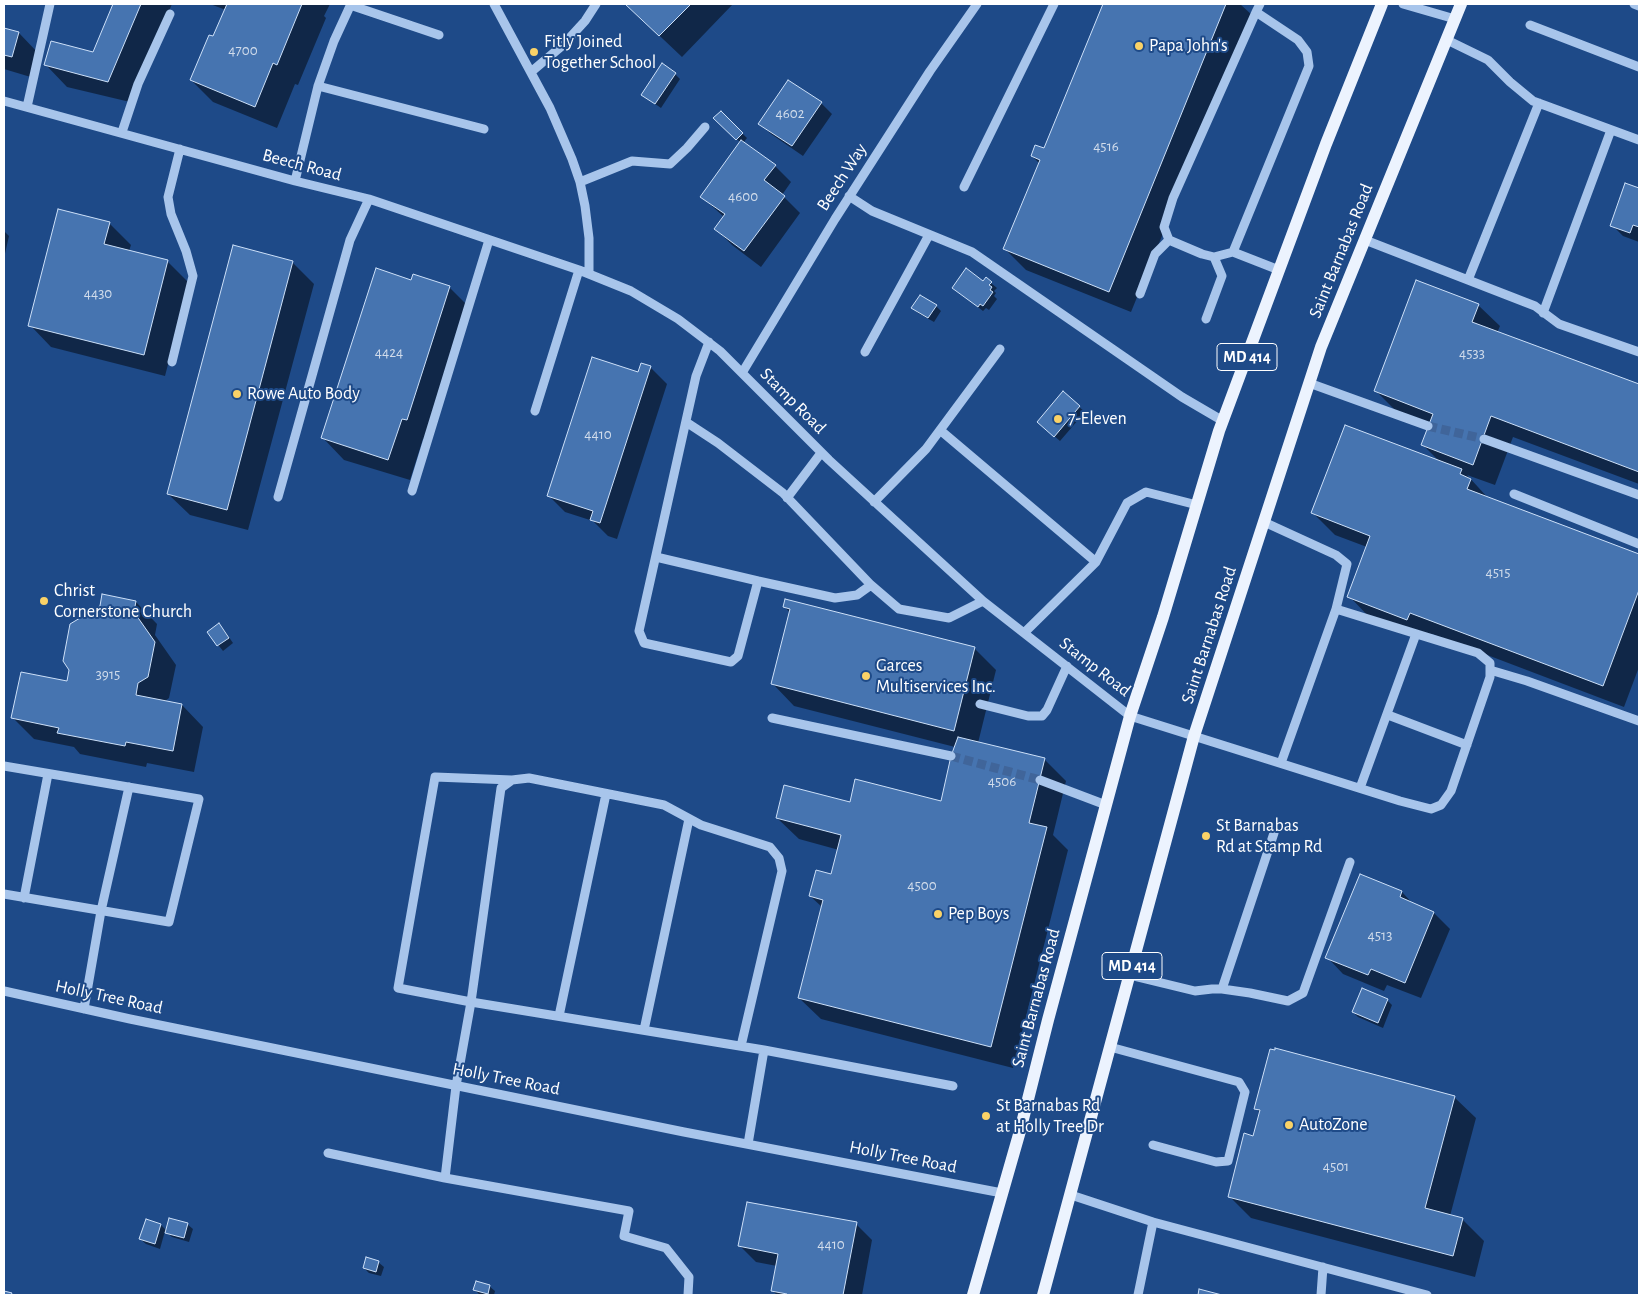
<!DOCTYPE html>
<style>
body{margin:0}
#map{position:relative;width:1643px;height:1299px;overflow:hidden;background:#1e4a88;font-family:"Alegreya Sans",sans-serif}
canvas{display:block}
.frame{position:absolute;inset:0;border:5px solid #fff;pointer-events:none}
</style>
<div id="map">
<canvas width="1643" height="1299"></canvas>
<div class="frame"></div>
</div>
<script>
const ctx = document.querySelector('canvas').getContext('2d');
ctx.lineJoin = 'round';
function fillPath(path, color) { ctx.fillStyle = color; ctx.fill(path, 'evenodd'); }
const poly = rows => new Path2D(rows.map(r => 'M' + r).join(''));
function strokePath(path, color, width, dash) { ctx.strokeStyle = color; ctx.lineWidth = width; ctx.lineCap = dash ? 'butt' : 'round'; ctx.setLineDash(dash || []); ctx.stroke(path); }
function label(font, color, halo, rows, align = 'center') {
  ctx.font = font + ' "Alegreya Sans",sans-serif'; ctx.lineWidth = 4; ctx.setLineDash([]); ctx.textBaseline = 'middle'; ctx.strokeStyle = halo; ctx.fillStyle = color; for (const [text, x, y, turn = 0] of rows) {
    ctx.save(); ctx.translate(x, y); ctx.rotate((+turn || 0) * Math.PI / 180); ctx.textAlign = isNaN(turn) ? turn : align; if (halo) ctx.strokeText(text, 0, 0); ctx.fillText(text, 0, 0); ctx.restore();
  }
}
fillPath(poly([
 [114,4,172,4,130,102,67,87,46,65,94,53],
 [210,4,330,4,324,16,326,18,298,85,295,84,277,128,213,102,191,80,214,38,226,10],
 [626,4,733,4,682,57],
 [1104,4,1240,4,1252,15,1131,312,1026,270,1004,248,1039,163,1032,156,1045,150],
 [4,29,19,33,40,55,34,78,4,69],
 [675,74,680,79,661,108,642,95],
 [821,103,832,114,803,156,771,134,760,123],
 [721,113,747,138,743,143,775,166,791,182,782,195,800,213,761,267,732,245,716,229,724,217,702,197,741,143,715,118],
 [1626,185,1639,190,1639,242,1623,236,1612,225],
 [109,223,131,245,129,251,167,261,189,283,165,376,51,347,30,325],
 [4,231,9,236,4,258],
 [292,262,314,284,248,530,190,515,168,494],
 [986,279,997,288,994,291,996,293,994,296,997,299,989,310,986,308,983,311,953,288,983,282],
 [412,281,449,287,471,309,429,441,423,439,410,480,344,460,323,438],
 [1478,305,1500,326,1497,333,1639,386,1639,484,1513,437,1495,485,1467,475,1489,499,1639,556,1639,667,1624,707,1432,634,1429,641,1370,618,1349,596,1367,547,1335,535,1313,513,1439,461,1423,445,1430,425,1398,413,1376,391],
 [936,306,941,311,934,322,918,313,913,308],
 [650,367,667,384,617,539,608,536,593,521,565,512,549,496,638,374],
 [1063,393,1085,412,1060,441,1044,427],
 [786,600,975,649,996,670,978,743,1045,760,1066,781,1053,835,1068,850,1013,1068,821,1019,799,998,822,907,810,896,832,876,839,850,799,839,777,818,851,803,942,803,955,747,794,706,773,684,790,613,785,607],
 [136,602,157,624,155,635,176,665,169,698,164,702,182,705,203,727,194,772,147,763,146,767,80,754,74,747,34,739,13,718,68,683],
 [224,630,233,643,223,651,208,632],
 [1361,875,1402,892,1414,905,1434,913,1450,929,1421,998,1387,985,1384,991,1343,974,1327,957],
 [1387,1000,1392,1005,1383,1028,1358,1017,1353,1012],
 [1454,1097,1476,1118,1450,1216,1462,1219,1484,1241,1475,1277,1251,1218,1229,1196,1254,1137,1260,1113,1256,1108],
 [187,1224,193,1229,189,1242,172,1237,165,1231,160,1249,146,1244,140,1239,161,1225,167,1231],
 [856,1224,872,1240,862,1295,777,1295,772,1290,777,1266,756,1262,740,1246],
 [378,1262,384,1267,381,1276,369,1273,364,1268],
 [489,1286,495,1291,494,1295,479,1294,474,1289]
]), '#0007');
const building = poly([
 [113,4,141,4,108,82,44,65,51,41,93,52,113,4],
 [227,4,302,4,277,65,273,63,255,107,190,80,209,35,213,36,227,4],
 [625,4,691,4,659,36,625,4],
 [1103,4,1226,4,1109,292,1003,249,1040,160,1031,156,1035,145,1044,148,1103,4],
 [4,28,19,32,12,57,4,55,4,28],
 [662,63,676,73,655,104,641,95,662,63],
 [788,80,822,102,792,146,758,124,788,80],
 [721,111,743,133,736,140,713,118,721,111],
 [741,140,776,165,764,180,785,196,744,251,714,229,725,214,700,197,741,140],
 [1625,183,1639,188,1639,227,1633,225,1630,233,1610,226,1625,183],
 [58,209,110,222,104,244,168,260,144,355,28,326,58,209],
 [233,245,293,261,227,510,167,494,233,245],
 [376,268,411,280,413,274,450,286,407,420,402,419,388,460,321,438,376,268],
 [966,268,983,281,986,277,992,282,989,285,992,287,990,290,993,292,983,306,980,304,978,307,952,288,966,268],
 [1416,280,1479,304,1472,322,1639,384,1639,472,1491,416,1473,465,1421,445,1433,414,1374,391,1416,280],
 [920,295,937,305,928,318,911,308,920,295],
 [592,357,638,372,641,363,651,366,600,523,590,520,593,511,547,496,592,357],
 [1063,391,1080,406,1054,437,1037,422,1063,391],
 [1345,425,1462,469,1460,474,1471,479,1467,489,1639,554,1639,590,1603,686,1410,613,1407,620,1347,597,1370,536,1311,513,1345,425],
 [102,594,136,601,134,612,155,642,148,677,138,683,136,695,182,704,173,751,126,742,125,746,57,733,59,728,11,718,21,672,67,681,69,670,63,661,70,624,100,606,102,594],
 [785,599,975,647,954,731,771,684,790,609,783,607,785,599],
 [219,623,229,638,217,646,207,632,219,623],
 [958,737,1045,758,1029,823,1047,827,991,1047,798,998,823,900,809,896,816,870,831,874,841,835,776,818,784,785,850,802,855,779,941,801,951,756,958,737],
 [1360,874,1402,891,1400,897,1434,912,1405,983,1371,969,1368,975,1325,958,1360,874],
 [1362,988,1388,999,1378,1023,1352,1012,1362,988],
 [1275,1048,1455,1096,1425,1208,1463,1218,1453,1256,1228,1197,1244,1133,1253,1136,1260,1110,1254,1109,1270,1049,1275,1050,1275,1048],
 [747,1202,857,1222,843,1295,787,1295,787,1294,771,1291,778,1254,738,1246,747,1202],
 [169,1218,188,1223,184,1238,165,1233,169,1218],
 [146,1219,161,1224,155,1244,139,1239,146,1219],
 [366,1257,379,1261,376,1272,363,1268,366,1257],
 [476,1281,490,1285,488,1294,473,1290,476,1281],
 [1199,1289,1222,1295,1198,1295,1199,1289],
 [4,1291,12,1293,11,1295,4,1295,4,1291]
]);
fillPath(building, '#4674b0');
strokePath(building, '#cde0f8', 1);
strokePath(poly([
 [1428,426,1484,439],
 [951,756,1040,780]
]), '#40659a', 9, [9, 4.5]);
strokePath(poly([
 [494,4,550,108,572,159,580,182,585,206,589,238,589,273],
 [1403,4,1455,19],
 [1634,4,1639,6],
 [350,5,439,35],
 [1256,12,1298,40,1307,52,1309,66,1233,252,1214,257,1202,254,1169,240,1164,227,1173,198,1256,12,1260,4],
 [1530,25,1639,67],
 [1447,40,1488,60,1510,82,1533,101,1639,140],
 [531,72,563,45,585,21,596,4],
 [318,86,484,129],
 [4,101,295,181,369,199,579,270,631,291,678,319,720,351,829,460,983,601,1130,716,1400,801,1431,809,1441,805,1451,791,1490,677,1490,663,1478,653,1336,609,1281,763],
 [27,107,50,4],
 [122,132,138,84,170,14],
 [295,181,318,86,334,41,351,4],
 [580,182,632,161,670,164,687,148,705,127],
 [964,187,1054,4],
 [849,196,872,211,972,252,1182,397,1223,421],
 [1365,240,1535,306,1559,324,1639,352],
 [1233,252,1279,270],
 [1468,280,1539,103],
 [1140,294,1155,254,1169,240],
 [1543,313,1611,130],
 [1206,319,1222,276,1214,257],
 [709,342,696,376,639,631,644,643,731,662,738,656,758,581,835,598,857,595,871,585],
 [865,352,929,235],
 [172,362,193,276,186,251,171,214,168,197,180,149],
 [742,373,835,219,930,71,977,4],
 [1309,383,1428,426],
 [535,411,579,270],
 [686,422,718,443,783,493,871,585,899,609,949,618,983,601],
 [940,430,1096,562,1127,503,1146,492,1197,505],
 [1484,439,1639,495],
 [412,491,489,240],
 [1514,494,1639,544],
 [278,497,350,240,369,199],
 [787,498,821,453],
 [874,502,926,449,1000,349],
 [1264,522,1336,555,1347,564,1336,609],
 [656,557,758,581],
 [1024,633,1096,562],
 [1490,670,1527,681,1639,721],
 [980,704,1028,716,1042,716,1047,710,1067,666],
 [1388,715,1467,745],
 [772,718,951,756],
 [4,766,199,799,169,922,4,894],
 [512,780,435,777,398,988,471,1002,501,788,512,780,529,778,664,805,701,825,770,847,779,858,782,871,741,1046],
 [1040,780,1106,805],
 [1360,788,1416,634],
 [24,898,48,774],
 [1129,975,1195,991,1212,989,1222,989,1250,993,1288,1001,1303,993,1350,862],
 [1222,989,1274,833],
 [4,991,130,1019,684,1132,1002,1193],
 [84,1009,101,911,129,787],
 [559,1016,606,794],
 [644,1030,689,819],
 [1110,1047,1239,1082,1245,1092,1228,1161,1216,1162,1153,1145],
 [748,1144,764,1050,953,1086],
 [328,1153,445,1178],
 [1071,1195,1153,1222],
 [688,1295,689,1277,666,1248,624,1236,629,1211,445,1178,456,1086,471,1002,764,1050],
 [1138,1295,1153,1222,1427,1295],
 [1321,1295,1323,1267]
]), '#a8c5eb', 9);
strokePath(poly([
 [973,1295,1020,1131,1048,1020,1130,716,1163,617,1219,431,1326,144,1382,4],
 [1043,1295,1194,736,1321,347,1461,4]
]), '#ecf3fe', 12);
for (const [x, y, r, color] of [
 [1139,46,5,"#fad267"],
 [534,52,5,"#fad267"],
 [237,394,5,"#fad267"],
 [1058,419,5,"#fad267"],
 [44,601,5,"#fad267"],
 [866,676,5,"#fad267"],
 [1206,836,5,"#fad267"],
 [938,914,5,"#fad267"],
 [986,1116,5,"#fad267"],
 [1289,1125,5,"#fad267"]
]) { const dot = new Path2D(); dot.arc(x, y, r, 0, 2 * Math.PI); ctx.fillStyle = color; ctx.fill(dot); strokePath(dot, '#1e4a88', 2); }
label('15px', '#d1dceb', null, [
 ["4700",243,50],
 ["4602",790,113],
 ["4516",1106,146],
 ["4600",743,196],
 ["4430",98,293],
 ["4424",389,352],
 ["4533",1472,353],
 ["4410",598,434],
 ["4515",1498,572],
 ["3915",108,674],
 ["4506",1002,781],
 ["4500",922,885],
 ["4513",1380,935],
 ["4501",1336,1166],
 ["4410",831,1244]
]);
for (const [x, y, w] of [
 [1247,357,60],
 [1132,966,60]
]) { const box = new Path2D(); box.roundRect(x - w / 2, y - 13.5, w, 27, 4); ctx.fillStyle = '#1e4a88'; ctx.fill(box); strokePath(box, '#fff', 1); }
label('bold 16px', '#fff', null, [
 ["MD 414",1247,357],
 ["MD 414",1132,966]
]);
label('18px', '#fff', '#1e4a88', [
 ["Fitly Joined",544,42],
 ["Together School",544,63],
 ["Papa John's",1149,46],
 ["Rowe Auto Body",247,394],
 ["7-Eleven",1068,419],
 ["Christ",54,591],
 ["Cornerstone Church",54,612],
 ["Garces",876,666],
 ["Multiservices Inc.",876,687],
 ["St Barnabas",1216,826],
 ["Rd at Stamp Rd",1216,847],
 ["Pep Boys",948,914],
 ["St Barnabas Rd",996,1106],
 ["at Holly Tree Dr",996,1127],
 ["AutoZone",1299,1125]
], 'left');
label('18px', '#fff', '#1e4a88', [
 ["Beech Road",302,165,15],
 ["Beech Way",842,177,-57],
 ["Saint Barnabas Road",1341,251,-68],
 ["Stamp Road",793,401,45],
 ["Saint Barnabas Road",1209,635,-72],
 ["Stamp Road",1095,667,38],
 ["Holly Tree Road",109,997,12],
 ["Saint Barnabas Road",1036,998,-75],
 ["Holly Tree Road",506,1079,11],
 ["Holly Tree Road",903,1157,11]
]);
</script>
